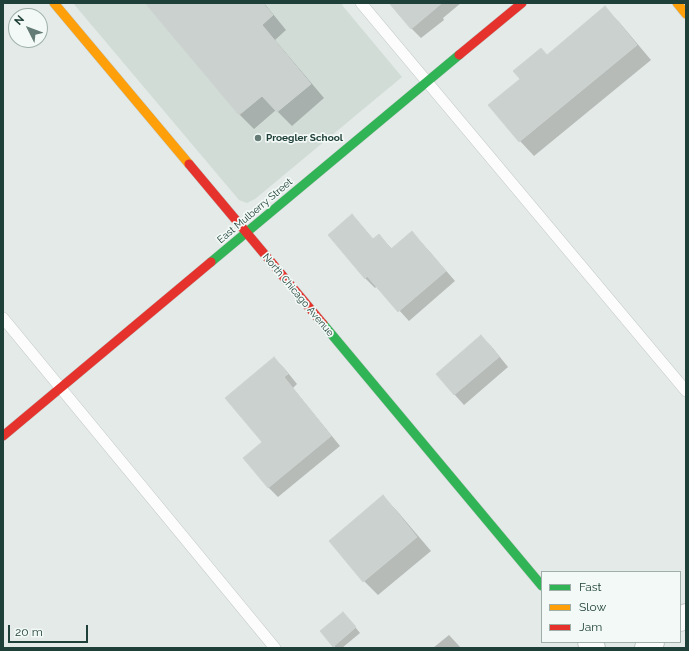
<!DOCTYPE html>
<style>
body{margin:0}
#map{position:relative;width:689px;height:651px;overflow:hidden;background:#e4eae7;font-family:Raleway,sans-serif}
canvas{display:block}
.frame{position:absolute;inset:0;border:4px solid #1f4038;pointer-events:none}
.legend{position:absolute;left:541px;top:571px;width:140px;height:72px;box-sizing:border-box;background:#f2f9f6;border:1px solid #9eafaa;margin:0;padding:5px 7px;list-style:none;font-size:12px;color:#1f4038}
.legend li{display:flex;align-items:center;gap:8px;height:20px}
.legend b{width:20px;border:1px solid #9eafaa}
.north{position:absolute;left:8px;top:8px;width:40px;height:40px;box-sizing:border-box;background:#f2f9f6;border:1px solid #9eafaa;border-radius:50%;rotate:312deg;font-size:11px;font-weight:700;line-height:16px;text-align:center;color:#1f4038}
.north::after{content:'';display:block;margin:auto;width:14px;height:18px;background:#647c75;clip-path:polygon(50% 0,100% 100%,50% 72%,0 100%)}
.scale{position:absolute;left:8px;top:625px;width:80px;height:18px;box-sizing:border-box;border:2px solid #1f4038;border-top:0;padding-left:5px;font-size:12px;line-height:14px;white-space:nowrap;color:#1f4038;-webkit-text-stroke:3px #f2f9f6;paint-order:stroke}
</style>
<div id="map">
<canvas width="689" height="651"></canvas>
<div class="frame"></div>
<ul class="legend">
<li><b style="height:5px;background:#30b455"></b>Fast</li>
<li><b style="height:5px;background:#ff9f0a"></b>Slow</li>
<li><b style="height:5px;background:#e5322d"></b>Jam</li>
</ul>
<div class="north">N</div>
<div class="scale">20 m</div>
</div>
<script>
const ctx = document.querySelector('canvas').getContext('2d');
ctx.lineJoin = 'round';
function fillPath(path, color) { ctx.fillStyle = color; ctx.fill(path, 'evenodd'); }
const poly = rows => new Path2D(rows.map(r => 'M' + r).join(''));
function strokePath(path, color, width, dash) { ctx.strokeStyle = color; ctx.lineWidth = width; ctx.lineCap = dash ? 'butt' : 'round'; ctx.setLineDash(dash || []); ctx.stroke(path); }
function label(font, color, halo, rows, align = 'center') {
  ctx.font = font + ' Raleway,sans-serif'; ctx.lineWidth = 3.5; ctx.setLineDash([]); ctx.textBaseline = 'middle'; ctx.strokeStyle = halo; ctx.fillStyle = color; for (const [text, x, y, turn = 0] of rows) {
    ctx.save(); ctx.translate(x, y); ctx.rotate((+turn || 0) * Math.PI / 180); ctx.textAlign = isNaN(turn) ? turn : align; if (halo) ctx.strokeText(text, 0, 0); ctx.fillText(text, 0, 0); ctx.restore();
  }
}
fillPath(poly([
 [73,3,345,3,342,5,402,77,255,199,247,203,239,200]
]), '#d1dcd7');
fillPath(poly([
 [147,3,264,3,286,30,275,40,324,98,292,126,276,110,254,129,240,115],
 [391,3,461,3,443,18,444,20,421,38,412,29],
 [605,8,619,22,651,60,534,156,520,141,490,105,521,80],
 [412,233,422,243,455,281,409,321,377,286,375,288,365,278,373,240,379,235,392,249],
 [481,336,491,346,508,367,464,405,455,395,437,374],
 [274,358,284,368,297,384,293,388,340,446,278,497,268,487,263,443],
 [383,496,397,511,431,551,378,595,364,581],
 [348,618,360,633,342,648,336,648,321,631],
 [449,635,461,648,433,648]
]), '#0003');
const building = poly([
 [145,3,263,3,273,15,262,25,311,84,277,112,262,96,239,115,145,3],
 [389,3,442,3,411,29,389,3],
 [605,6,637,45,519,142,488,105,520,79,513,71,541,48,547,55,605,6],
 [352,214,373,239,379,234,391,249,412,231,429,252,429,251,446,271,398,312,367,276,365,279,328,235,352,214],
 [481,335,499,357,454,395,436,374,481,335],
 [274,357,288,374,284,377,331,436,268,488,243,458,262,442,225,398,274,357],
 [383,495,417,537,363,582,329,541,383,495],
 [343,612,356,627,333,647,320,631,343,612]
]);
fillPath(building, '#cad1cf');
strokePath(building, '#cdd3d0', 1);
const lane = poly([
 [361,3,686,391],
 [3,318,275,648]
]);
const street = poly([
 [680,620,686,615],
 [589,642,594,648],
 [646,648,653,642]
]);
const fast = poly([
 [211,262,459,55],
 [323,324,542,586]
]);
const slow = poly([
 [54,3,189,164],
 [677,3,686,14]
]);
const jam = poly([
 [459,55,522,3],
 [189,164,323,324],
 [3,436,211,262]
]);
strokePath(lane, '#c1c7c5', 12);
strokePath(street, '#c1c7c5', 24);
strokePath(fast, '#bfc8c5', 10);
strokePath(slow, '#bfc8c5', 10);
strokePath(jam, '#bfc8c5', 10);
strokePath(lane, '#fbfcfb', 11);
strokePath(street, '#fbfcfb', 22);
strokePath(fast, '#30b455', 9);
strokePath(slow, '#ff9f0a', 9);
strokePath(jam, '#e5322d', 9);
for (const [x, y, r, color] of [
 [258,138,4,"#647c75"]
]) { const dot = new Path2D(); dot.arc(x, y, r, 0, 2 * Math.PI); ctx.fillStyle = color; ctx.fill(dot); strokePath(dot, '#f2f9f6', 1.5); }
label('bold 10px', '#1f4038', '#f2f9f6', [
 ["Proegler School",266,138]
], 'left');
label('10px', '#1f4038', '#f2f9f6', [
 ["East Mulberry Street",255,211,-40],
 ["North Chicago Avenue",298,295,50]
]);
</script>
